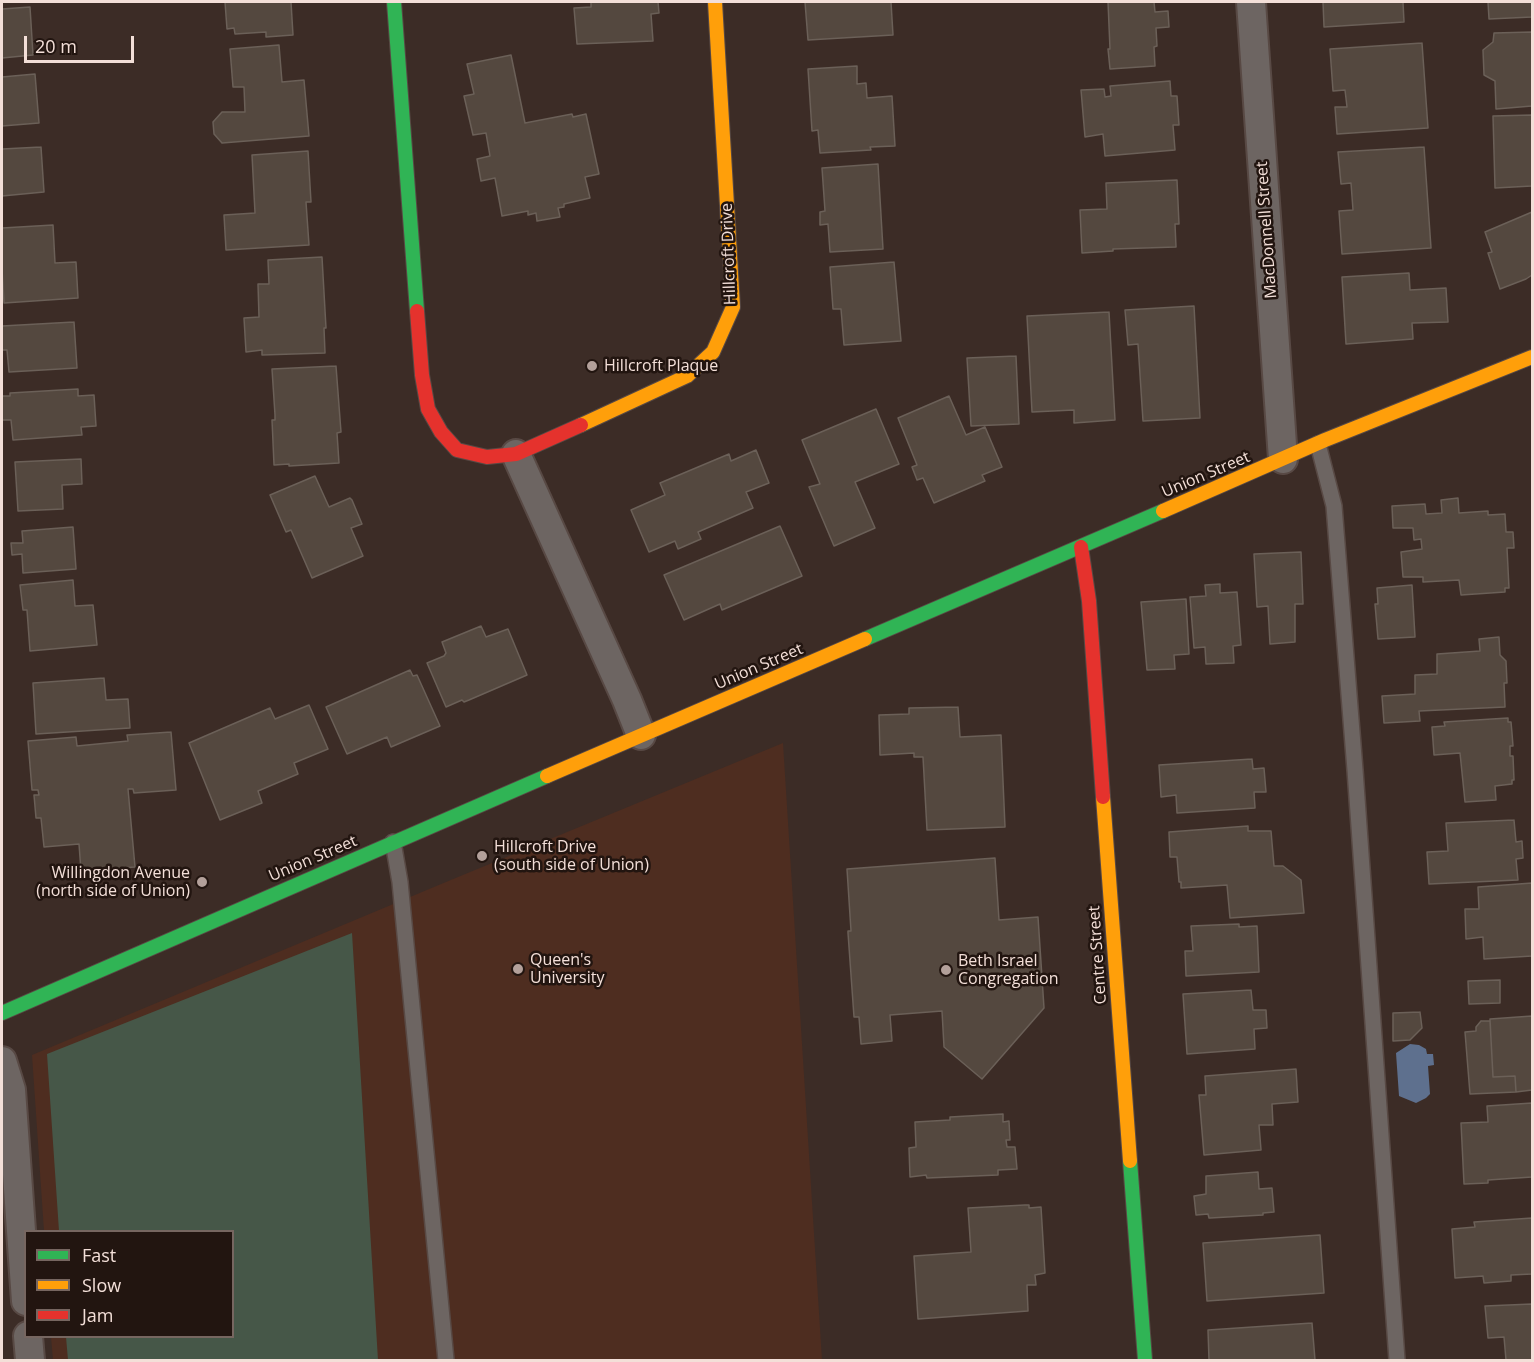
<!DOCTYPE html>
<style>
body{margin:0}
#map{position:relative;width:1534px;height:1362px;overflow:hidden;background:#3c2c26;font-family:"Open Sans",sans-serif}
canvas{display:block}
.frame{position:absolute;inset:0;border:3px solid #f3dfd8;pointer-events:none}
.legend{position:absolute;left:24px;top:1230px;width:210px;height:108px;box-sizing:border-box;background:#221510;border:2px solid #766660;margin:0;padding:8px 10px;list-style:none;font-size:18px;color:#f3dfd8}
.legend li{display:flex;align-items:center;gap:12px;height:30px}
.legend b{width:30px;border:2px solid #766660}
.scale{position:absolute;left:24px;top:36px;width:110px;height:27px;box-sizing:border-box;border:3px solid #f3dfd8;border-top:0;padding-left:8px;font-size:18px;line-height:21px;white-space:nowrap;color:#f3dfd8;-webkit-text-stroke:4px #221510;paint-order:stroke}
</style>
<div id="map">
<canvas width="1534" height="1362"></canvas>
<div class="frame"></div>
<ul class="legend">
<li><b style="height:8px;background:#30b455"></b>Fast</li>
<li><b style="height:8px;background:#ff9f0a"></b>Slow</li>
<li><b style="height:8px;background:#e5322d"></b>Jam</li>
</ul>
<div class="scale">20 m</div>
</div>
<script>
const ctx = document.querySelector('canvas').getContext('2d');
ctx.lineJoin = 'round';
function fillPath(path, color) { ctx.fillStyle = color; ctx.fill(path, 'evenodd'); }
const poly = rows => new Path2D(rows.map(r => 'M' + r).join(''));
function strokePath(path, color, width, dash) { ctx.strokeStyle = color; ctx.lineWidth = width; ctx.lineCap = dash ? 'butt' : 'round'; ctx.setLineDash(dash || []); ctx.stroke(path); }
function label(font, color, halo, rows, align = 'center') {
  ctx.font = font + ' "Open Sans",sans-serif'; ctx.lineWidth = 5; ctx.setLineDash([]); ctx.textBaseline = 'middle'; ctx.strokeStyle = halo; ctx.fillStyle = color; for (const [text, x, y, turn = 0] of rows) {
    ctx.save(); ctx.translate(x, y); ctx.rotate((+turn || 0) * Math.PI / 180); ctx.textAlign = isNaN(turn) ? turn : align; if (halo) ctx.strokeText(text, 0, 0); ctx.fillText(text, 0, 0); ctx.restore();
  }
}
fillPath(poly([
 [783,743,822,1360,53,1360,51,1337,232,1336,232,1232,44,1231,32,1055,446,882]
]), '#4e2d20');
fillPath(poly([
 [352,933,378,1360,68,1360,66,1337,232,1336,232,1232,59,1231,47,1054]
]), '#465748');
fillPath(poly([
 [1410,1044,1419,1045,1426,1049,1427,1054,1433,1054,1434,1065,1428,1066,1430,1094,1426,1098,1416,1103,1399,1096,1396,1053]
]), '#5e708e');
const building = poly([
 [225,2,291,2,293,35,266,37,266,32,235,34,234,28,227,29,225,2],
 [591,2,658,2,659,13,651,14,653,41,577,44,574,8,591,7,591,2],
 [805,2,891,2,893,35,808,40,805,2],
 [1108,2,1154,2,1155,12,1168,11,1169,27,1156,28,1157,46,1154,47,1155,66,1110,69,1108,49,1110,49,1108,2],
 [1323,2,1403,2,1404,22,1324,27,1323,2],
 [1488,2,1532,2,1532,17,1489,19,1488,2],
 [30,7,33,55,2,58,2,9,30,7],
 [1532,32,1532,106,1496,109,1495,81,1484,75,1483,50,1493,42,1494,33,1532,32],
 [1422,43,1428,128,1337,134,1335,107,1347,107,1345,90,1333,91,1330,49,1422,43],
 [279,45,282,82,304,80,309,136,222,143,214,134,213,122,222,112,245,112,244,87,233,87,230,49,279,45],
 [511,55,525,123,572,114,573,117,586,114,599,174,585,177,590,198,564,204,564,207,558,208,560,217,537,221,536,213,528,215,528,211,502,216,495,178,481,181,477,159,490,156,486,133,473,135,464,96,474,94,467,64,511,55],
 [857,66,857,84,866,83,867,98,892,96,895,146,870,147,871,150,820,153,818,130,812,131,808,69,857,66],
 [35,74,39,123,2,126,2,77,35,74],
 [1170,81,1171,96,1177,96,1179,125,1173,125,1175,150,1105,156,1103,134,1085,137,1081,90,1104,89,1105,97,1111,96,1110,86,1170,81],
 [1532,115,1532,186,1495,188,1493,116,1532,115],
 [41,147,44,192,2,196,2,149,41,147],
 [1424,147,1431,248,1342,254,1339,211,1353,210,1351,183,1341,184,1338,152,1424,147],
 [308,151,311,202,306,202,309,245,226,250,224,215,255,213,252,155,308,151],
 [878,164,883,249,830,252,828,224,820,225,820,212,825,211,822,168,878,164],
 [1177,180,1179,224,1175,224,1176,247,1113,249,1113,251,1082,253,1080,210,1107,209,1106,183,1177,180],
 [1532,212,1532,275,1526,279,1500,289,1488,253,1492,252,1485,232,1532,212],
 [53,225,55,263,76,262,78,298,4,303,2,269,2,228,53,225],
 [322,257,326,328,324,328,325,353,262,355,262,350,246,352,244,318,259,317,258,284,269,284,268,260,322,257],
 [894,262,901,341,844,345,841,309,833,309,830,267,894,262],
 [1409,273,1410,290,1446,288,1448,322,1412,323,1413,339,1346,344,1342,277,1409,273],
 [1194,306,1200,418,1143,421,1138,344,1128,345,1125,310,1194,306],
 [1109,312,1115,420,1074,423,1074,410,1032,412,1027,316,1109,312],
 [74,322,77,368,9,372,7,350,2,350,2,326,74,322],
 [1016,356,1019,424,971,426,967,358,1016,356],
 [336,366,341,432,337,433,339,463,289,466,289,464,274,465,272,420,275,420,275,415,272,369,336,366],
 [78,389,78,396,94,395,96,426,81,427,82,435,13,440,11,420,2,420,2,396,10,396,10,393,78,389],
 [949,396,966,435,985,427,1002,467,982,475,985,481,934,503,923,478,917,480,912,467,917,465,898,418,949,396],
 [876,409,899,464,855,482,875,528,834,546,809,487,820,484,802,440,876,409],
 [756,450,769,483,746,492,753,508,698,532,701,539,678,549,675,541,649,552,631,510,665,495,660,483,729,454,731,461,756,450],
 [81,459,82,484,62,485,63,509,18,511,15,462,81,459],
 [315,476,329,507,350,498,352,500,362,524,351,528,363,556,312,578,291,530,286,532,270,495,315,476],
 [1458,498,1459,513,1488,511,1488,515,1505,514,1506,532,1513,532,1514,548,1507,548,1509,588,1505,588,1505,592,1461,595,1459,580,1423,582,1423,577,1403,577,1401,552,1422,549,1421,539,1414,540,1413,528,1393,528,1392,506,1425,504,1426,514,1442,513,1441,500,1458,498],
 [780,526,802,576,722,610,720,604,684,620,664,575,780,526],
 [73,527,76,569,23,573,22,554,12,555,11,543,23,543,22,531,73,527],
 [1301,552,1303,604,1295,604,1295,642,1270,644,1268,606,1257,607,1254,554,1301,552],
 [73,580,75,606,93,605,97,645,30,651,27,610,23,610,20,585,73,580],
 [1220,584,1220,593,1237,592,1241,645,1233,646,1234,663,1206,664,1205,647,1194,648,1190,597,1206,596,1205,585,1220,584],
 [1412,585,1415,637,1378,639,1375,604,1378,604,1377,588,1412,585],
 [1186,599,1189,654,1174,655,1175,669,1147,670,1141,602,1186,599],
 [481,626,486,637,508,629,527,675,469,700,464,702,462,700,446,707,427,663,444,656,446,653,442,642,481,626],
 [1499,637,1500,655,1506,661,1507,683,1504,683,1505,707,1419,711,1420,721,1384,723,1382,696,1415,694,1415,675,1437,674,1437,654,1480,651,1479,639,1499,637],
 [410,670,413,676,417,675,440,726,391,747,387,737,347,754,326,707,410,670],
 [104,678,106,700,128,699,130,728,36,734,33,683,104,678],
 [309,705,328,749,294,763,298,774,258,791,262,803,220,820,189,743,270,708,275,719,309,705],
 [958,707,960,737,1001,735,1005,827,927,830,923,757,914,757,914,753,880,755,879,715,909,714,909,708,958,707],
 [1508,718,1508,722,1511,722,1512,733,1513,746,1510,746,1510,756,1513,756,1514,780,1512,780,1512,784,1495,786,1496,800,1465,802,1460,753,1434,755,1432,727,1445,726,1444,722,1508,718],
 [171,732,176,790,134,793,133,789,128,789,135,867,81,871,79,844,44,847,41,818,36,818,34,795,39,795,38,790,32,790,28,741,76,737,77,746,128,741,127,735,171,732],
 [1252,759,1253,769,1264,768,1266,792,1254,792,1255,808,1177,813,1176,795,1161,797,1159,765,1252,759],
 [1514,820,1516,842,1522,841,1523,858,1516,859,1518,880,1429,884,1427,852,1448,851,1446,823,1514,820],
 [1248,826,1248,831,1271,831,1274,866,1283,866,1301,880,1304,913,1230,918,1227,885,1181,888,1181,882,1179,882,1177,857,1170,857,1169,832,1248,826],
 [995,858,999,920,1038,917,1044,1008,982,1079,944,1047,942,1011,890,1015,892,1041,861,1044,859,1017,854,1017,848,933,848,931,851,931,847,869,995,858],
 [1532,883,1532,956,1484,959,1483,937,1466,939,1465,909,1479,909,1478,887,1532,883],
 [1239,924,1239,927,1257,926,1259,972,1186,976,1185,951,1193,951,1191,926,1239,924],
 [1500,980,1500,1003,1469,1004,1468,981,1500,980],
 [1251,990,1253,1010,1266,1010,1267,1028,1254,1029,1255,1049,1187,1054,1183,994,1251,990],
 [1420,1012,1422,1028,1410,1040,1393,1041,1393,1013,1420,1012],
 [1532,1016,1532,1090,1516,1092,1515,1076,1493,1077,1490,1019,1532,1016],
 [1481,1021,1490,1021,1493,1077,1515,1076,1516,1092,1470,1094,1465,1032,1476,1031,1476,1027,1481,1021],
 [1296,1069,1298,1102,1272,1104,1273,1125,1259,1125,1261,1150,1204,1155,1199,1095,1206,1095,1205,1076,1296,1069],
 [1532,1103,1532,1177,1488,1180,1488,1183,1464,1184,1461,1123,1488,1122,1487,1106,1532,1103],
 [1003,1114,1003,1122,1009,1121,1010,1140,1006,1140,1007,1147,1015,1147,1017,1169,998,1170,998,1175,927,1178,926,1175,910,1177,909,1148,916,1147,915,1122,950,1120,950,1117,1003,1114],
 [1258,1172,1259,1189,1272,1188,1274,1212,1263,1213,1263,1215,1210,1218,1209,1218,1208,1214,1196,1215,1194,1196,1206,1194,1206,1176,1258,1172],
 [1025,1205,1029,1205,1029,1208,1041,1207,1045,1273,1035,1275,1036,1285,1027,1285,1028,1311,918,1319,914,1256,971,1252,968,1208,1025,1205],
 [1532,1218,1532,1274,1511,1275,1511,1281,1484,1283,1483,1276,1455,1278,1452,1229,1475,1227,1474,1222,1532,1218],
 [1320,1235,1324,1293,1207,1301,1203,1243,1320,1235],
 [1532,1304,1532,1360,1506,1360,1504,1337,1488,1338,1485,1306,1532,1304],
 [1312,1323,1315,1360,1209,1360,1208,1330,1312,1323]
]);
fillPath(building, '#54483f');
strokePath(building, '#6b6058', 1.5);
const lane = poly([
 [1318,444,1334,506,1355,770,1397,1360],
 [393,842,400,882,446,1360]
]);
const street = poly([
 [1251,2,1283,459],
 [516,454,627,700,641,735],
 [2,1061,11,1090,26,1301],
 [28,1336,30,1360]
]);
const fast = poly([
 [394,2,417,311],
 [865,639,1163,511],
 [2,1013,547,776],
 [1130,1161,1145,1360]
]);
const slow = poly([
 [581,425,687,376,713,352,733,307,715,2],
 [1163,511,1325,440,1532,357],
 [547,776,865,639],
 [1103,797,1130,1161]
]);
const jam = poly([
 [417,311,422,375,428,409,441,432,457,450,487,457,516,454,581,425],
 [1081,547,1089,601,1103,797]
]);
strokePath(lane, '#584944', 18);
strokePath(street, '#584944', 32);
strokePath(fast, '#584944', 16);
strokePath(slow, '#584944', 16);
strokePath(jam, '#584944', 16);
strokePath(lane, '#6d6562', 15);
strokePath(street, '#6d6562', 28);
strokePath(fast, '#30b455', 14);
strokePath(slow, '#ff9f0a', 14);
strokePath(jam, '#e5322d', 14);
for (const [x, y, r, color] of [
 [592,366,6,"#b3a09a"],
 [482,856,6,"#b3a09a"],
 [202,882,6,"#b3a09a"],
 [518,969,6,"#b3a09a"],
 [946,970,6,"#b3a09a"]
]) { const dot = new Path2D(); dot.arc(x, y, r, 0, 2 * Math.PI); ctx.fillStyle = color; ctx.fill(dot); strokePath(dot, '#221510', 2); }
label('16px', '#f3dfd8', '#221510', [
 ["MacDonnell Street",1267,230,-94],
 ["Hillcroft Drive",729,254,-92],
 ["Union Street",1206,475,-23],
 ["Union Street",759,667,-23],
 ["Union Street",313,859,-23],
 ["Centre Street",1098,955,-94]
]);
label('16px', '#f3dfd8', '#221510', [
 ["Hillcroft Plaque",604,366],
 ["Hillcroft Drive",494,847],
 ["(south side of Union)",494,865],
 ["Willingdon Avenue",190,873,"right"],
 ["(north side of Union)",190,891,"right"],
 ["Queen's",530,960],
 ["University",530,978],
 ["Beth Israel",958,961],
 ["Congregation",958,979]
], 'left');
</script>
